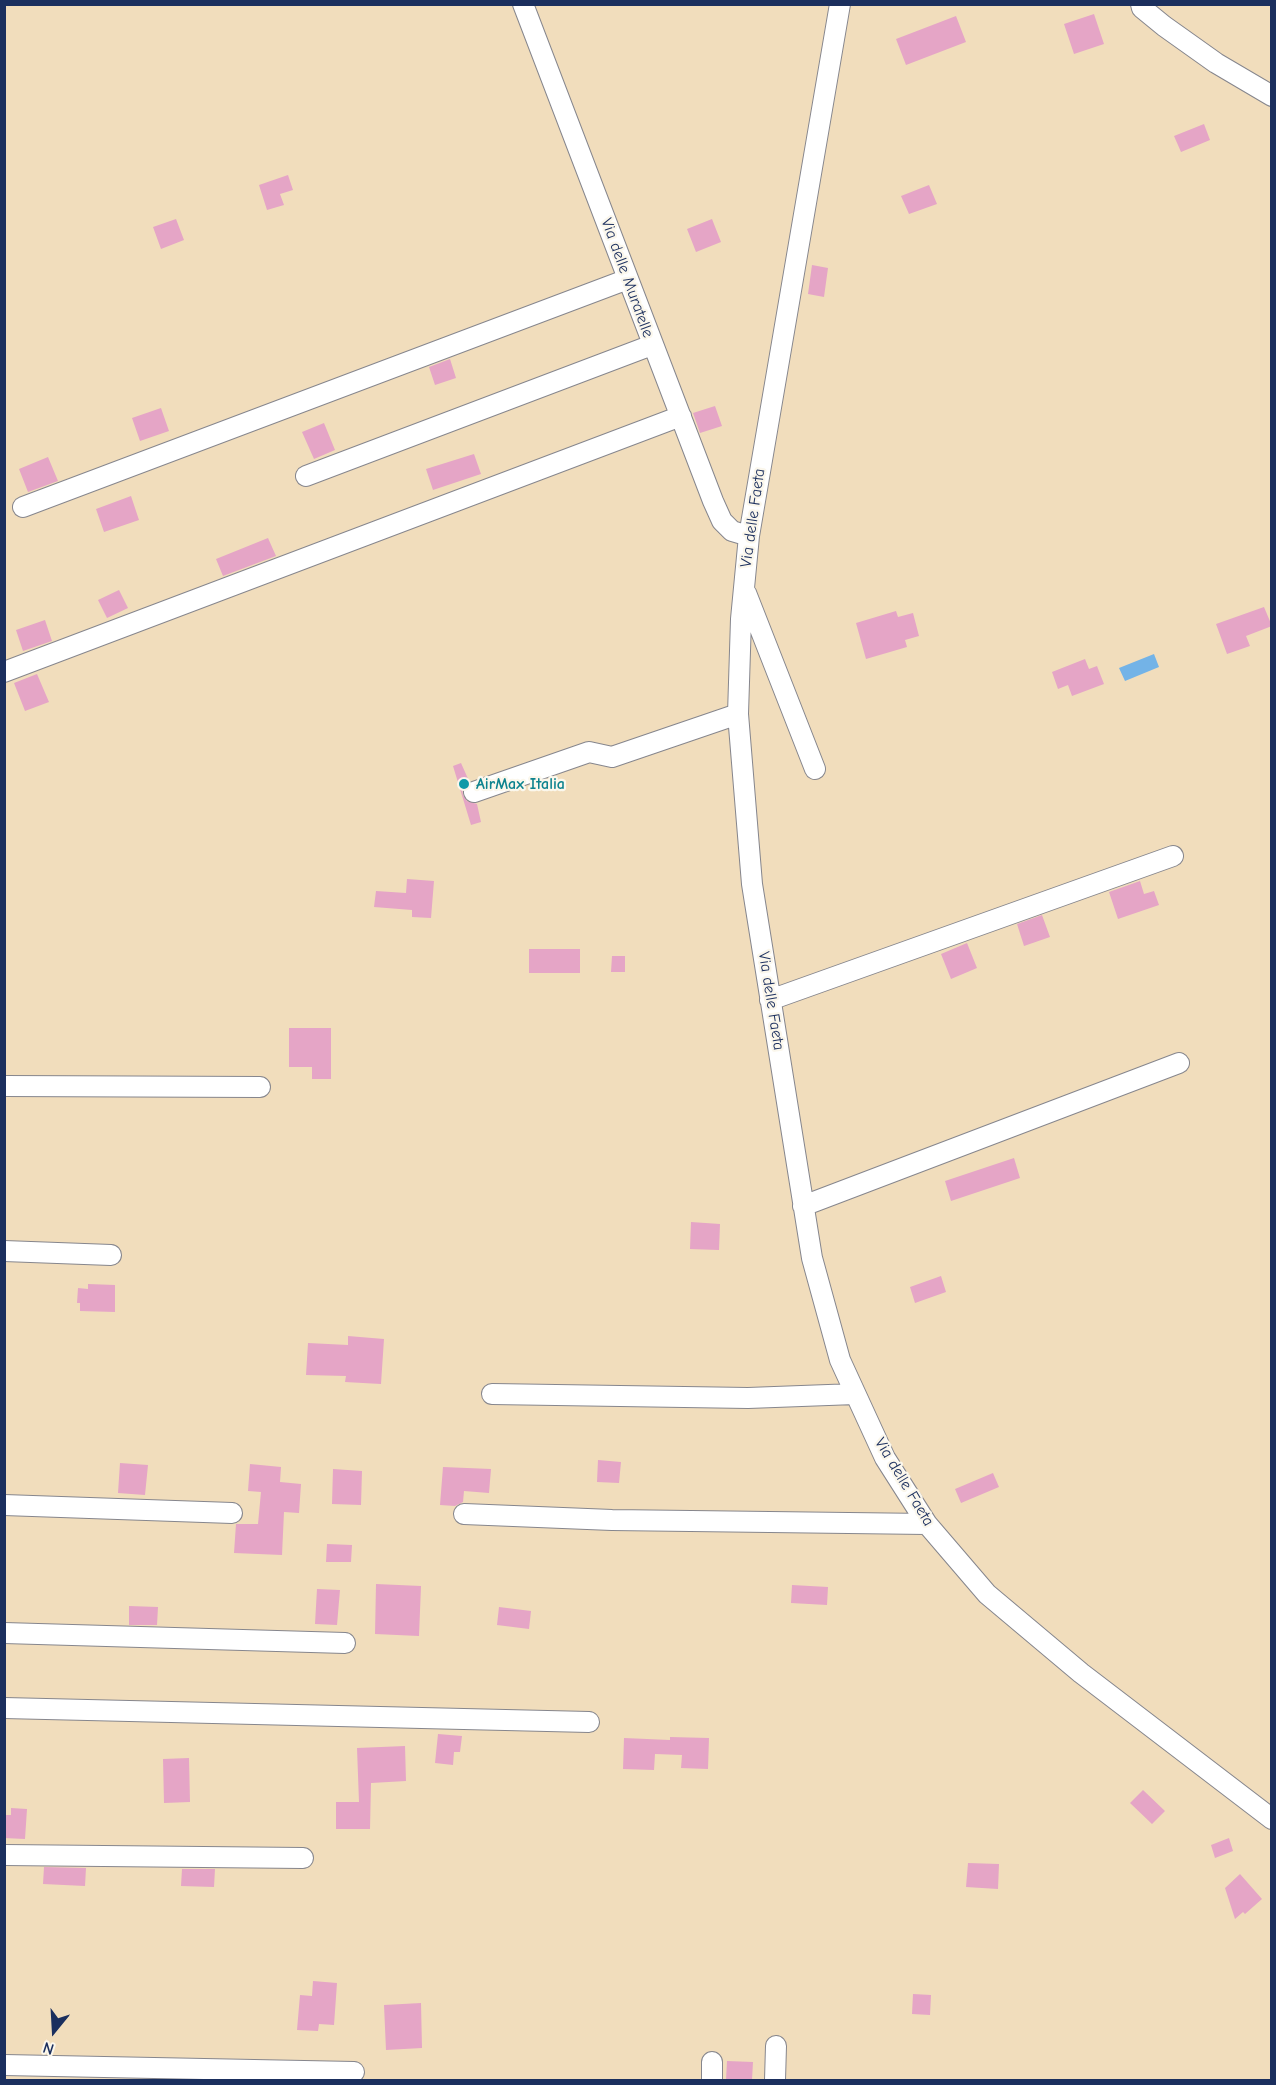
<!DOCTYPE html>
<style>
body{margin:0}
#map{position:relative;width:1276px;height:2085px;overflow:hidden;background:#f1ddbc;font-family:"Comic Neue",sans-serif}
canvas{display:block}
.frame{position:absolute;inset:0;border:6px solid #1b2f5e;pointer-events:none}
.north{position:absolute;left:24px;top:2001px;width:60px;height:60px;-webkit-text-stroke:4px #fbf7ec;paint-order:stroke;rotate:198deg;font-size:16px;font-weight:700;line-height:24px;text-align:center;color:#1b2f5e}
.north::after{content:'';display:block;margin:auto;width:21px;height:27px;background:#1b2f5e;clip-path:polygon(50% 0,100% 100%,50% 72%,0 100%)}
</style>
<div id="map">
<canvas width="1276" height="2085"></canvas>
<div class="frame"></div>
<div class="north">N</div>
</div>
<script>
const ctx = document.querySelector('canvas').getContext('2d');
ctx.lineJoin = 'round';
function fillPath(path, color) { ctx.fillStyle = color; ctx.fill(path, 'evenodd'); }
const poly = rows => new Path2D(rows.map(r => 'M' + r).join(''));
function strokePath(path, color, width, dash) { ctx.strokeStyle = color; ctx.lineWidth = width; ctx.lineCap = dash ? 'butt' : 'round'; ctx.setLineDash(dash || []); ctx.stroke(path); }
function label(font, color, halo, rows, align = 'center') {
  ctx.font = font + ' "Comic Neue",sans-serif'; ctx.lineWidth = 4.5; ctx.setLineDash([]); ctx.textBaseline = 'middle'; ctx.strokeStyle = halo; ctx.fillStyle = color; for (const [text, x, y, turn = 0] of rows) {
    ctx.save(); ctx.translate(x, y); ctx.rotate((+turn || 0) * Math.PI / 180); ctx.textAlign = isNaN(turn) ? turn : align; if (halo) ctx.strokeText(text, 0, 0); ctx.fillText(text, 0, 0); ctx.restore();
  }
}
fillPath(poly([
 [1154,654,1159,667,1125,681,1119,668]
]), '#73b3e7');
fillPath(poly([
 [1094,14,1104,44,1074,54,1064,24],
 [956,16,966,42,906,65,896,39],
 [1204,124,1210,140,1181,152,1174,136],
 [288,175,293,190,280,194,284,205,267,210,259,185],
 [929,185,937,204,909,214,901,196],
 [176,219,184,240,161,249,153,227],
 [712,219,721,242,696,252,687,229],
 [812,265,828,268,824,297,808,294],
 [450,359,456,378,435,385,429,367],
 [715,406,722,426,700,433,693,413],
 [161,408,169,431,140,441,132,418],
 [324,423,335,450,314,459,302,432],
 [474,454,481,474,433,490,426,469],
 [48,457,58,481,28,492,19,469],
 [131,496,139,520,104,532,96,509],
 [268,538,276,556,223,576,216,559],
 [119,590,128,608,107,618,98,600],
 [1264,607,1272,626,1246,636,1250,646,1227,654,1216,624],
 [896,611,898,617,913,613,919,636,905,640,907,647,866,659,856,623],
 [45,620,52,641,23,651,16,630],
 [1085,659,1089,669,1097,666,1104,684,1072,696,1068,685,1058,689,1052,672],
 [37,674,49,702,25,711,14,683],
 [461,763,469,781,462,789,463,795,467,801,477,804,481,822,471,825,453,766],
 [407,879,434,881,431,918,412,917,412,910,374,907,376,891,406,893],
 [1140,881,1144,894,1154,891,1159,905,1118,919,1109,892],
 [1042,915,1050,937,1024,946,1017,924],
 [967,943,977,968,951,979,941,954],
 [529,949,580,949,580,973,529,973],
 [612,956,625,956,625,972,611,972],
 [289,1028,331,1028,331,1079,312,1079,312,1067,289,1067],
 [1014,1158,1020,1178,951,1201,945,1181],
 [691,1222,720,1224,719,1250,690,1249],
 [941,1276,946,1292,915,1303,910,1287],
 [88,1284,115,1285,115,1312,80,1311,80,1303,77,1303,78,1288,88,1289],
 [348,1336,384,1339,381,1384,345,1382,346,1376,306,1375,308,1343,348,1345],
 [598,1460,621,1462,619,1483,597,1482],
 [120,1463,148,1465,145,1495,118,1493],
 [250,1464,281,1467,280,1482,301,1484,299,1513,284,1512,282,1555,234,1553,236,1524,258,1524,261,1492,248,1491],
 [443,1467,491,1469,489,1493,464,1491,463,1502,455,1506,440,1505],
 [333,1469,362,1471,361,1505,332,1504],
 [993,1473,999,1487,961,1503,955,1489],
 [327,1544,352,1545,351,1562,326,1562],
 [376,1584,421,1586,419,1636,375,1634],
 [792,1585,828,1587,827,1605,791,1603],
 [317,1589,340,1590,337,1625,315,1624],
 [129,1606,158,1607,157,1625,129,1625],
 [499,1607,531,1611,529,1629,497,1625],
 [438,1734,462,1736,460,1752,454,1752,453,1765,435,1763],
 [670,1737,709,1738,708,1769,681,1768,682,1755,655,1754,654,1770,623,1769,624,1738,670,1740],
 [405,1746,406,1781,371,1783,370,1829,336,1829,336,1802,359,1802,357,1748],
 [189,1758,190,1802,164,1803,163,1759],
 [1143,1790,1165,1811,1152,1824,1130,1803],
 [11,1808,27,1809,25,1839,4,1838,4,1815,11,1815],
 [1229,1838,1233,1851,1215,1858,1211,1845],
 [968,1863,999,1864,998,1889,966,1887],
 [44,1867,86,1868,85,1886,43,1884],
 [182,1869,215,1869,214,1887,181,1886],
 [1240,1874,1262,1899,1245,1914,1243,1912,1235,1919,1225,1888],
 [313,1981,337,1983,334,2025,319,2024,318,2031,297,2030,300,1995,312,1996],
 [913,1994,931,1995,930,2015,912,2014],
 [421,2003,422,2048,386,2050,384,2005],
 [727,2061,753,2062,752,2080,726,2080]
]), '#e5a5c6');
const minor = poly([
 [523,4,713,501,722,521,732,531,749,536],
 [840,4,749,536,741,619,738,714,752,884,812,1258,840,1360,885,1458,927,1524,987,1594,1081,1673,1272,1819],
 [1141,4,1142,8,1164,26,1216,63,1272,96],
 [306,476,652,345],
 [23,507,628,279],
 [746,593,815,769],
 [4,672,681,416],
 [474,792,589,752,612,757,738,714],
 [770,1000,1173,856],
 [4,1086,260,1087],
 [803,1206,1179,1063],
 [4,1251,111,1255],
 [492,1394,748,1398,855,1394],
 [4,1505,232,1513],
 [464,1514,612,1520,927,1524],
 [4,1633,345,1643],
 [4,1708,589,1722],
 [4,1855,303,1858],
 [4,2065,354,2072],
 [712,2080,712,2062],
 [775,2080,776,2046]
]);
strokePath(minor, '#86868d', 22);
strokePath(minor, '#fff', 20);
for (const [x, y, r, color] of [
 [464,784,6,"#0f9aa8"]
]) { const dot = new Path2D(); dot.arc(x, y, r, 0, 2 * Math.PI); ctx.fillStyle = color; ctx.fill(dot); strokePath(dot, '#fbf7ec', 2); }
label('16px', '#1b2f5e', '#fbf7ec', [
 ["Via delle Muratelle",627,278,70],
 ["Via delle Faeta",753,518,-82],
 ["Via delle Faeta",771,1001,81],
 ["Via delle Faeta",904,1482,59]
]);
label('bold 16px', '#0d838f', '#fbf7ec', [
 ["AirMax Italia",476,784]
], 'left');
</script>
